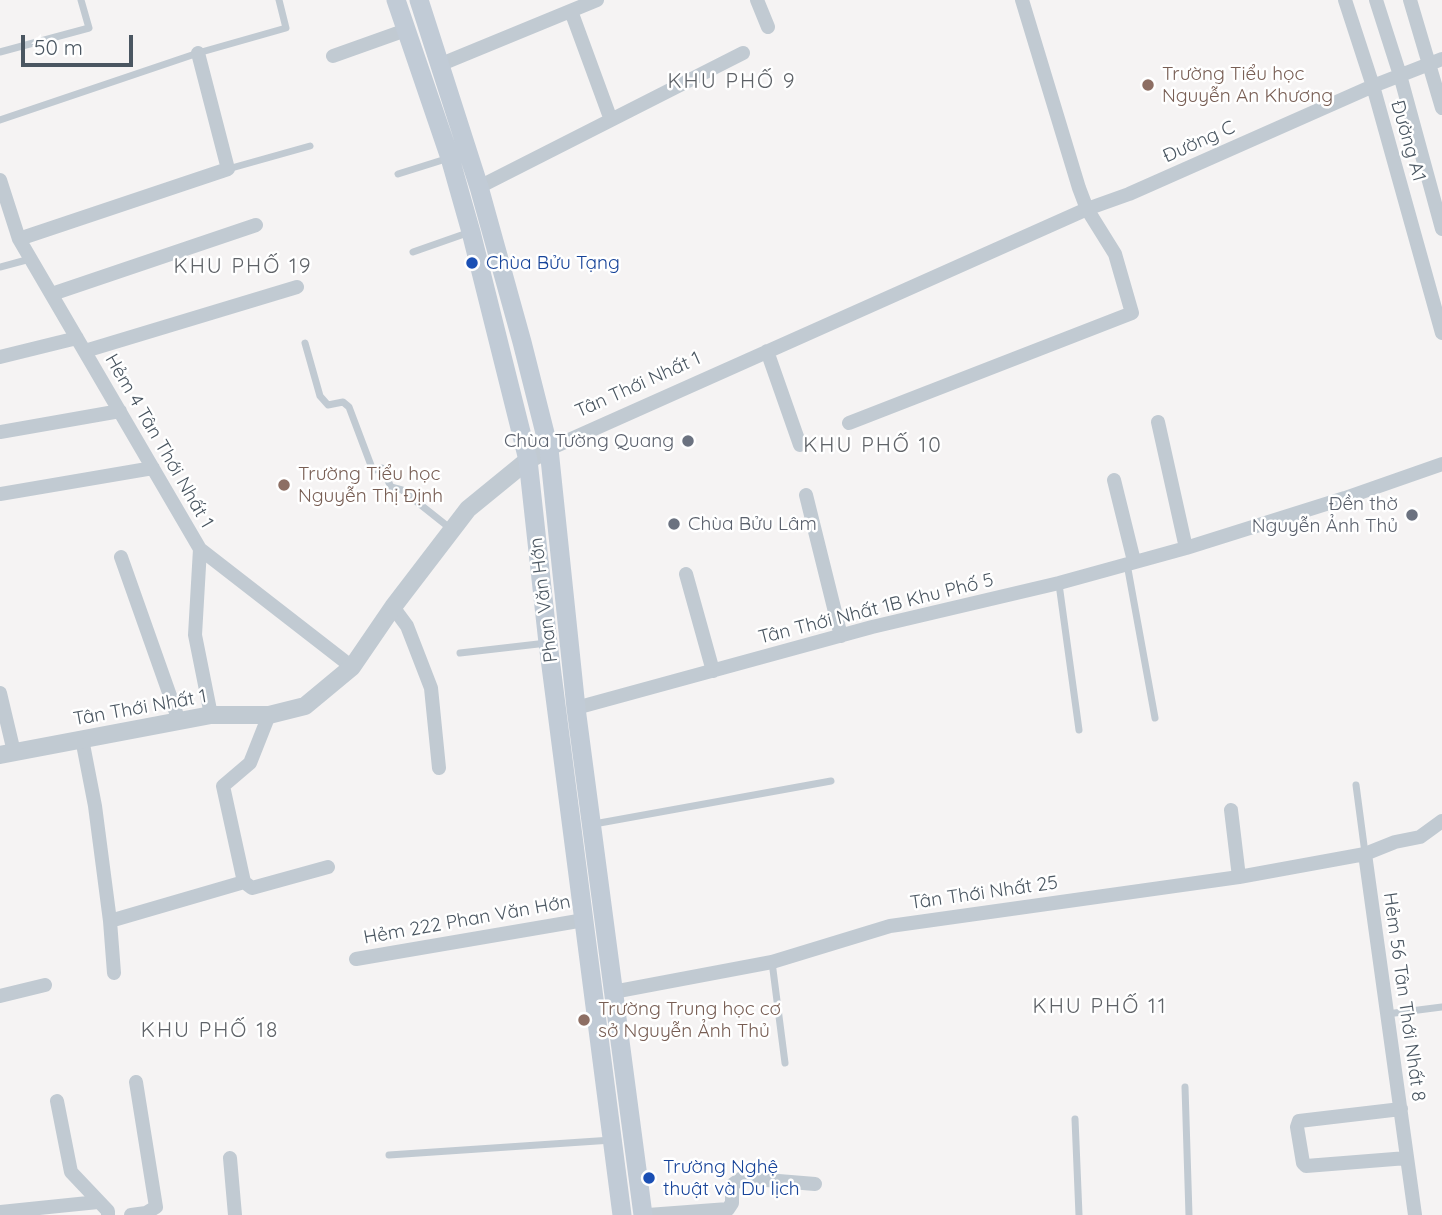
<!DOCTYPE html>
<meta charset="utf-8">
<style>
body{margin:0}
#map{position:relative;width:1442px;height:1215px;overflow:hidden;background:#f5f3f3;font-family:Quicksand,sans-serif}
canvas{display:block}
.scale{position:absolute;left:21px;top:35px;width:112px;height:32px;box-sizing:border-box;border:4px solid #4a5661;border-top:0;padding-left:9px;font-size:21px;line-height:24px;white-space:nowrap;color:#4a5661;-webkit-text-stroke:5px #fff;paint-order:stroke}
</style>
<div id="map">
<canvas width="1442" height="1215"></canvas>
<div class="scale">50 m</div>
</div>
<script>
const ctx = document.querySelector('canvas').getContext('2d');
ctx.lineJoin = 'round';
const poly = rows => new Path2D(rows.map(r => 'M' + r).join(''));
function strokePath(path, color, width, dash) { ctx.strokeStyle = color; ctx.lineWidth = width; ctx.lineCap = dash ? 'butt' : 'round'; ctx.setLineDash(dash || []); ctx.stroke(path); }
function label(font, color, halo, rows, align = 'center') {
  ctx.font = font + ' Quicksand,sans-serif'; ctx.lineWidth = 5; ctx.setLineDash([]); ctx.textBaseline = 'middle'; ctx.strokeStyle = halo; ctx.fillStyle = color; for (const [text, x, y, turn = 0] of rows) {
    ctx.save(); ctx.translate(x, y); ctx.rotate((+turn || 0) * Math.PI / 180); ctx.textAlign = isNaN(turn) ? turn : align; if (halo) ctx.strokeText(text, 0, 0); ctx.fillText(text, 0, 0); ctx.restore();
  }
}
strokePath(poly([
 [0,52,89,28,81,0],
 [0,120,198,53,286,28,279,0],
 [228,169,310,146],
 [398,174,449,158],
 [413,252,470,232],
 [0,267,30,259],
 [305,343,320,396,328,405,343,402,349,407,372,468,375,470,382,468,391,487,402,490,451,529],
 [1127,564,1155,718],
 [1059,584,1079,730],
 [460,653,547,643],
 [1356,785,1365,853],
 [594,824,831,781],
 [772,962,785,1063],
 [1387,1014,1442,1007],
 [1185,1087,1189,1215],
 [1075,1119,1079,1215],
 [389,1155,612,1140]
]), '#c1cad2', 7);
strokePath(poly([
 [757,0,768,27],
 [1345,0,1373,86,1442,333],
 [1376,0,1400,75,1442,229],
 [1410,0,1442,108],
 [571,11,611,120],
 [333,56,406,30],
 [439,65,597,0],
 [0,180,19,239,200,549,352,667],
 [479,187,743,53],
 [19,239,228,169,198,53],
 [52,294,256,225],
 [85,351,297,287],
 [767,351,800,445],
 [0,357,77,338],
 [1158,422,1186,548],
 [849,423,1132,313,1115,254,1087,209,1079,188,1022,0],
 [0,432,120,411],
 [549,449,1087,209,1129,194,1373,86,1442,59],
 [1114,480,1134,561],
 [0,494,153,468],
 [806,495,841,636],
 [200,549,195,635,211,715],
 [121,557,179,721],
 [686,574,713,671],
 [393,607,407,626,431,688,439,768],
 [0,693,14,752],
 [576,708,872,627,1059,583,1186,548,1345,498,1442,464],
 [82,739,95,806,110,921,244,882,252,888,328,867],
 [1231,810,1239,877],
 [1365,854,1415,1215],
 [244,882,223,786,250,763,269,715],
 [110,921,114,973],
 [356,959,584,920],
 [613,992,772,962,890,926,1239,877,1365,854,1395,842,1420,837,1442,821],
 [0,996,45,985],
 [57,1101,71,1172,108,1211,108,1215],
 [1401,1109,1299,1121,1297,1127,1303,1163,1306,1166,1407,1158],
 [230,1158,235,1215],
 [0,1212,98,1202],
 [131,1215,146,1213,156,1207,136,1082],
 [648,1215,728,1209,732,1203,732,1185,742,1178,815,1184]
]), '#c1cad2', 14);
strokePath(poly([
 [0,755,211,715,269,715,305,706,352,667,393,607,468,509,528,460,549,449]
]), '#c1cad2', 18);
strokePath(poly([
 [396,0,450,158,471,232,528,460,548,643,622,1215],
 [419,0,479,187,522,342,549,449,576,708,643,1215]
]), '#c1cbd6', 19);
for (const [x, y, r, color] of [
 [1148,85,7,"#8d6e63"],
 [472,263,7,"#1a4fb4"],
 [688,441,7,"#6b7280"],
 [284,485,7,"#8d6e63"],
 [1412,515,7,"#6b7280"],
 [674,524,7,"#6b7280"],
 [584,1020,7,"#8d6e63"],
 [649,1178,7,"#1a4fb4"]
]) { const dot = new Path2D(); dot.arc(x, y, r, 0, 2 * Math.PI); ctx.fillStyle = color; ctx.fill(dot); strokePath(dot, '#fff', 2.5); }
label('19px', '#785e54', '#fff', [
 ["Trường Tiểu học",1162,74],
 ["Nguyễn An Khương",1162,96],
 ["Trường Tiểu học",298,474],
 ["Nguyễn Thị Định",298,496],
 ["Trường Trung học cơ",598,1009],
 ["sở Nguyễn Ảnh Thủ",598,1031]
], 'left');
label('19px', '#4a5661', '#fff', [
 ["Đường A1",1408,141,74],
 ["Đường C",1199,142,-24],
 ["Tân Thới Nhất 1",638,385,-24],
 ["Hẻm 4 Tân Thới Nhất 1",159,441,60],
 ["Phan Văn Hớn",544,600,-97],
 ["Tân Thới Nhất 1B Khu Phố 5",876,609,-14],
 ["Tân Thới Nhất 1",140,708,-10],
 ["Tân Thới Nhất 25",984,893,-8],
 ["Hẻm 222 Phan Văn Hớn",467,920,-10],
 ["Hẻm 56 Tân Thới Nhất 8",1404,997,82]
]);
label('19px', '#164399', '#fff', [
 ["Chùa Bửu Tạng",486,263],
 ["Trường Nghệ",663,1167],
 ["thuật và Du lịch",663,1189]
], 'left');
label('19px', '#5b616d', '#fff', [
 ["Chùa Tường Quang",674,441],
 ["Đền thờ",1398,504],
 ["Nguyễn Ảnh Thủ",1398,526],
 ["Chùa Bửu Lâm",688,524,"left"]
], 'right');
ctx.letterSpacing = '2px';
label('21px', '#5f6368', '#fff', [
 ["KHU PHỐ 9",732,82],
 ["KHU PHỐ 19",243,267],
 ["KHU PHỐ 10",873,446],
 ["KHU PHỐ 11",1100,1007],
 ["KHU PHỐ 18",210,1031]
]);
ctx.letterSpacing = '0px';
</script>
